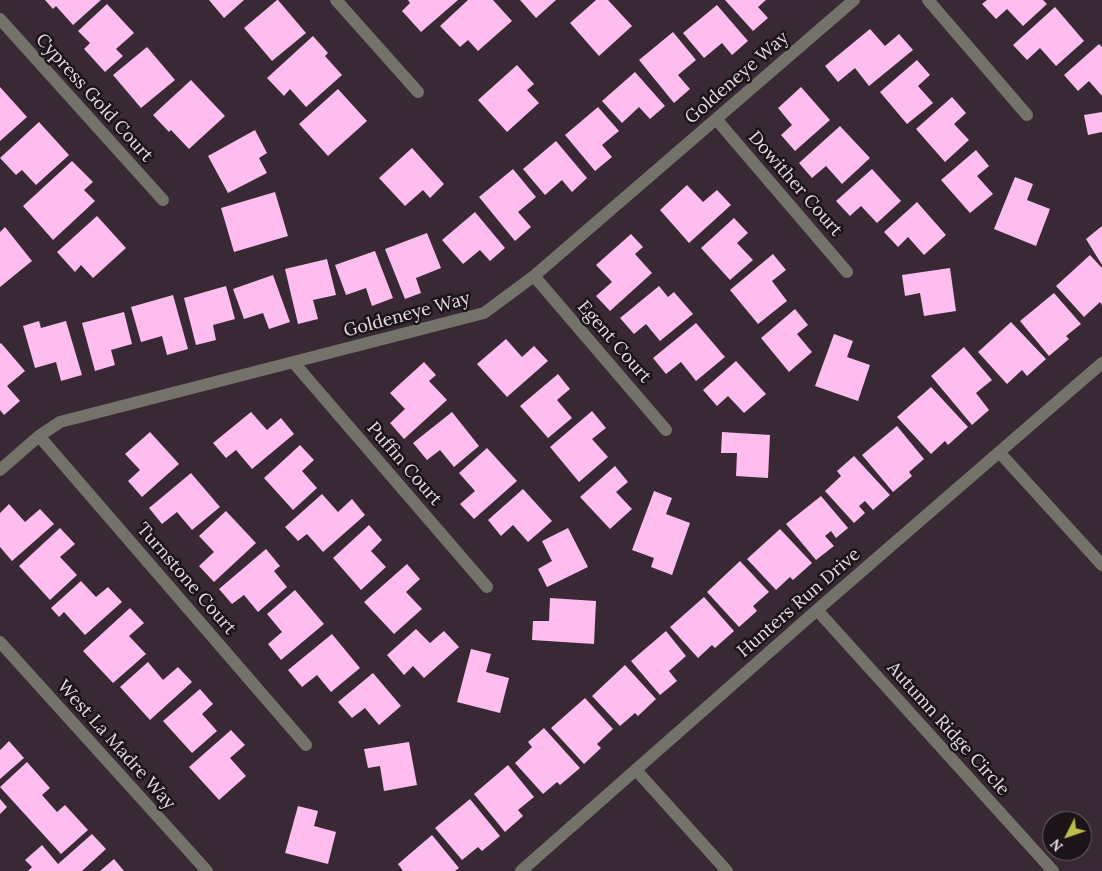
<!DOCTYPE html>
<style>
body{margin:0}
#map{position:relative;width:1102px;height:871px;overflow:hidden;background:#382934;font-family:Lora,serif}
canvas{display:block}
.north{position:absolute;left:1042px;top:811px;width:50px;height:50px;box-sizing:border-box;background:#1b1419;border:1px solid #6c6469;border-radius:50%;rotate:229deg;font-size:14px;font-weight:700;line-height:20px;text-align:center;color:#e5dbe2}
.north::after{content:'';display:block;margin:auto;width:18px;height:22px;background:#bcbf44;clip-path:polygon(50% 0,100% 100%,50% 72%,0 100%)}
</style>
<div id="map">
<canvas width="1102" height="871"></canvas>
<div class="north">N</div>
</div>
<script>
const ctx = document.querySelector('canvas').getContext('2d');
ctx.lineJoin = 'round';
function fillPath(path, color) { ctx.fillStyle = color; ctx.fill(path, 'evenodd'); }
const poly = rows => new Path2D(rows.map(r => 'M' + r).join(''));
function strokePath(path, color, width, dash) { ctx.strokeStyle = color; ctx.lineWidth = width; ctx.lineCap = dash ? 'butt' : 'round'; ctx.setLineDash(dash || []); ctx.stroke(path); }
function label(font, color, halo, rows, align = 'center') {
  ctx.font = font + ' Lora,serif'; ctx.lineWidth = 5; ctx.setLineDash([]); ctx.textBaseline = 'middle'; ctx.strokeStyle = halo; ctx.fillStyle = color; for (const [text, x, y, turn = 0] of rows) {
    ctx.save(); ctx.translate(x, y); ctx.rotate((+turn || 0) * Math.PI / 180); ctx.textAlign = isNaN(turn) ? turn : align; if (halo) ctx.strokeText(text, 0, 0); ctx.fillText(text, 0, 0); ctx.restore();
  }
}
fillPath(poly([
 [45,0,101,0,73,25,56,6,53,9],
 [209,0,244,0,224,18],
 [277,0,278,0,306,33,272,61,244,28],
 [408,0,458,0,421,32,402,11,410,3],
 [468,0,493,0,512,21,478,51,468,40,460,47,440,26],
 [520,0,556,0,536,18],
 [596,0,608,0,632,26,599,56,570,23],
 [725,0,766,0,758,7,768,18,753,31],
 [987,0,1043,0,1047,4,1023,26,1007,9,996,19,982,4],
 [107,4,134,33,116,49,123,56,105,72,84,49,90,43,78,31],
 [717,5,748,41,732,55,722,43,704,58,683,33],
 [1055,7,1084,41,1056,66,1040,48,1027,60,1013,45],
 [870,29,885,46,899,34,913,50,869,86,855,68,838,82,825,66],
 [673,32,696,60,678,75,690,89,674,103,639,60],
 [313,36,328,53,325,56,342,75,306,107,290,89,284,96,267,78],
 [1099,44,1102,47,1102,96,1089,81,1078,91,1064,75],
 [147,47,175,80,141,108,113,75],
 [917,60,930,75,918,86,933,103,907,124,880,92],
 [517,65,534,84,527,90,539,103,507,132,478,100],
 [635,72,665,106,650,119,639,107,622,123,602,101],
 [191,80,225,116,189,149,171,130,169,132,153,115],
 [0,87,27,117,0,141],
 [801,87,830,120,795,151,781,135,792,125,778,108],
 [338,89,367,121,328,156,299,124],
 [952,97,966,113,954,124,969,140,945,162,916,129],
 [598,107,619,131,602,145,612,157,595,171,565,135],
 [1102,112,1102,132,1088,135,1084,115],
 [39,122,69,155,36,185,22,170,16,175,0,158],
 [840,126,870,158,842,184,826,166,812,178,799,163],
 [255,130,267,153,259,158,267,173,228,193,208,156],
 [556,141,587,178,572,192,562,180,545,195,523,169],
 [412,148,444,184,430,198,423,190,405,206,379,178],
 [976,150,989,166,977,176,993,194,970,213,941,180],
 [72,161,93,182,84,190,95,201,53,240,23,206],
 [513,169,536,197,518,212,531,227,515,241,479,197],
 [872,169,901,201,877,223,861,206,850,216,836,201],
 [1015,177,1033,184,1027,200,1050,209,1036,246,994,229],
 [687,185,703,202,717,190,731,205,689,243,660,210],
 [275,192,288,236,234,252,221,208],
 [917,202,946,235,924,255,908,237,898,247,884,232],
 [475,212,505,248,490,261,480,250,463,264,442,240],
 [97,216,126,248,93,278,81,265,75,272,57,252],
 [734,218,748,233,737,243,753,260,730,280,701,248],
 [1102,226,1102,265,1086,239],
 [5,227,32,261,0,287,0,232],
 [427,233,441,268,416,278,421,293,405,299,385,249],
 [631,234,643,247,635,254,652,273,610,311,596,296,612,282,596,265],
 [375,251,393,298,372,306,366,288,346,295,335,265],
 [773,254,786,270,772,281,787,301,758,324,730,290],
 [1090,255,1102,268,1102,305,1100,302,1084,317,1056,286],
 [327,259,336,295,313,300,318,319,298,324,285,269],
 [950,268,956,311,924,316,920,293,905,296,902,275],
 [273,275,290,322,269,329,263,313,244,319,233,289],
 [226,286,235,319,213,325,216,340,196,345,184,298],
 [659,286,668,297,674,292,693,314,660,341,646,324,634,334,620,318],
 [1054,293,1081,324,1066,336,1069,339,1049,356,1020,321],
 [173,295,188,349,167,355,162,336,141,342,131,307],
 [795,309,808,325,797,334,812,352,789,372,761,338],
 [124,312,132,344,111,350,115,365,95,371,82,323],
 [39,321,41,328,66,321,82,375,61,381,56,362,35,368,23,326],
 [1011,322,1046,359,1027,376,1022,370,1007,384,978,352],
 [696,323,725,357,696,381,681,362,666,374,653,358],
 [834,334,853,341,847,357,870,365,858,401,815,386],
 [506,339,522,357,534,346,548,361,507,397,477,364],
 [1,343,25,371,7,386,20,401,4,415,0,410,0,344],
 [964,347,992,380,976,393,989,410,972,425,931,376],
 [736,361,766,394,744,413,728,396,717,406,703,390],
 [424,362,436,375,429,381,447,400,404,439,390,423,405,409,390,393],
 [558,374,570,389,557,400,572,418,548,438,520,406],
 [931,387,968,427,948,445,945,441,931,454,897,417],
 [592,411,606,428,592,439,608,457,579,482,550,447],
 [251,412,267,430,281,418,294,434,252,469,236,450,226,458,213,443],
 [452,412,479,446,454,467,440,450,427,460,413,443],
 [897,426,924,459,909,472,912,476,893,492,862,455],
 [150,432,179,464,142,497,128,481,140,470,125,454],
 [722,432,770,435,768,478,736,476,737,453,721,453],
 [300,445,314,460,302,471,317,488,293,510,264,478],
 [487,448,517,481,474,519,460,504,475,491,459,473],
 [854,456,890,495,873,510,865,501,859,506,865,513,854,523,825,491,841,476,837,471],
 [615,466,628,482,616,492,632,509,610,529,580,497],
 [191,473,220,507,192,530,177,512,162,524,149,508],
 [523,489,552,521,528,542,513,525,501,536,488,520],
 [654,491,672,498,666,514,690,523,672,575,651,567,654,558,632,550],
 [322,494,338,512,352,499,365,515,323,552,307,534,298,541,285,527],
 [821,496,848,528,836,538,831,531,825,536,834,546,816,560,786,524],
 [9,504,25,522,40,509,54,524,12,561,0,547,0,513],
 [226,511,256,543,214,582,199,566,214,552,199,536],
 [369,525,382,540,371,551,386,567,361,590,333,558],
 [60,528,75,544,60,557,77,575,50,600,19,566],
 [568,528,588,567,547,587,538,569,552,561,542,541],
 [780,529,812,563,793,580,790,577,776,590,747,559],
 [266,549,280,566,274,571,287,587,258,612,244,595,232,604,219,589],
 [740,561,769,592,753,606,757,611,739,627,707,592],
 [407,564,420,579,406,592,422,609,394,634,364,602],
 [81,581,96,597,108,587,122,602,85,635,64,612,59,617,51,608],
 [295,590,324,624,281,660,268,644,282,632,267,614],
 [704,597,734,631,715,648,712,645,698,658,670,627],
 [550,598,596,601,594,644,532,640,533,621,549,621],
 [130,608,144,623,129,636,146,654,113,683,83,651],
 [416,629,430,643,444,631,459,647,424,678,413,666,404,675,387,655],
 [666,631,686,656,669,671,677,681,660,695,631,661],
 [332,634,360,668,331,692,317,675,302,687,288,670],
 [471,649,491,654,486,672,509,678,500,713,457,702],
 [148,662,163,680,178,667,192,682,150,720,120,687],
 [625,665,656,699,638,716,635,713,620,726,592,696],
 [373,673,401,706,379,725,365,708,352,718,338,702],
 [200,689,213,704,202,714,217,731,192,753,163,721],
 [585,698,613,729,597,744,601,748,584,764,551,728],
 [544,728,580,768,560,785,557,782,543,794,515,763,532,747,528,742],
 [231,730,245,745,230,758,246,776,219,800,189,767],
 [9,741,24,758,0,779,0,750],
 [409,742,417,785,384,791,380,766,368,768,364,749],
 [27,762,50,788,42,795,57,812,65,805,88,830,61,854,0,787],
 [508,765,534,797,518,810,523,816,505,832,474,794],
 [0,799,7,807,0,814],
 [470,799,500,836,482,851,478,847,462,860,435,828],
 [298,806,318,811,314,826,336,832,328,864,285,853],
 [92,834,106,849,82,871,28,871,32,867,25,860,42,845,58,864],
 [432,835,459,868,455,871,403,871,398,864],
 [114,859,124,871,100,871]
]), '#febdee');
strokePath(poly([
 [336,0,418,92],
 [928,0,1027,115],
 [0,19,163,200],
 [716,119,847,272],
 [534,276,666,430],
 [294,363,487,587],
 [39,436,306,745],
 [999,452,1102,565],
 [0,470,39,436,60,422,484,313,534,276,854,0],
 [817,610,1053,871],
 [0,642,207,871],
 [636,770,727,871],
 [521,871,817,610,1102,363]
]), '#73736a', 12);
label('18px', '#e5dbe2', '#1b1419', [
 ["Goldeneye Way",737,78,-41],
 ["Cypress Gold Court",94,98,48],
 ["Dowither Court",795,184,49],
 ["Goldeneye Way",407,315,-15],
 ["Egent Court",614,342,49],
 ["Puffin Court",404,464,49],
 ["Turnstone Court",186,579,49],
 ["Hunters Run Drive",799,603,-41],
 ["Autumn Ridge Circle",948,729,48],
 ["West La Madre Way",116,745,48]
]);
</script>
